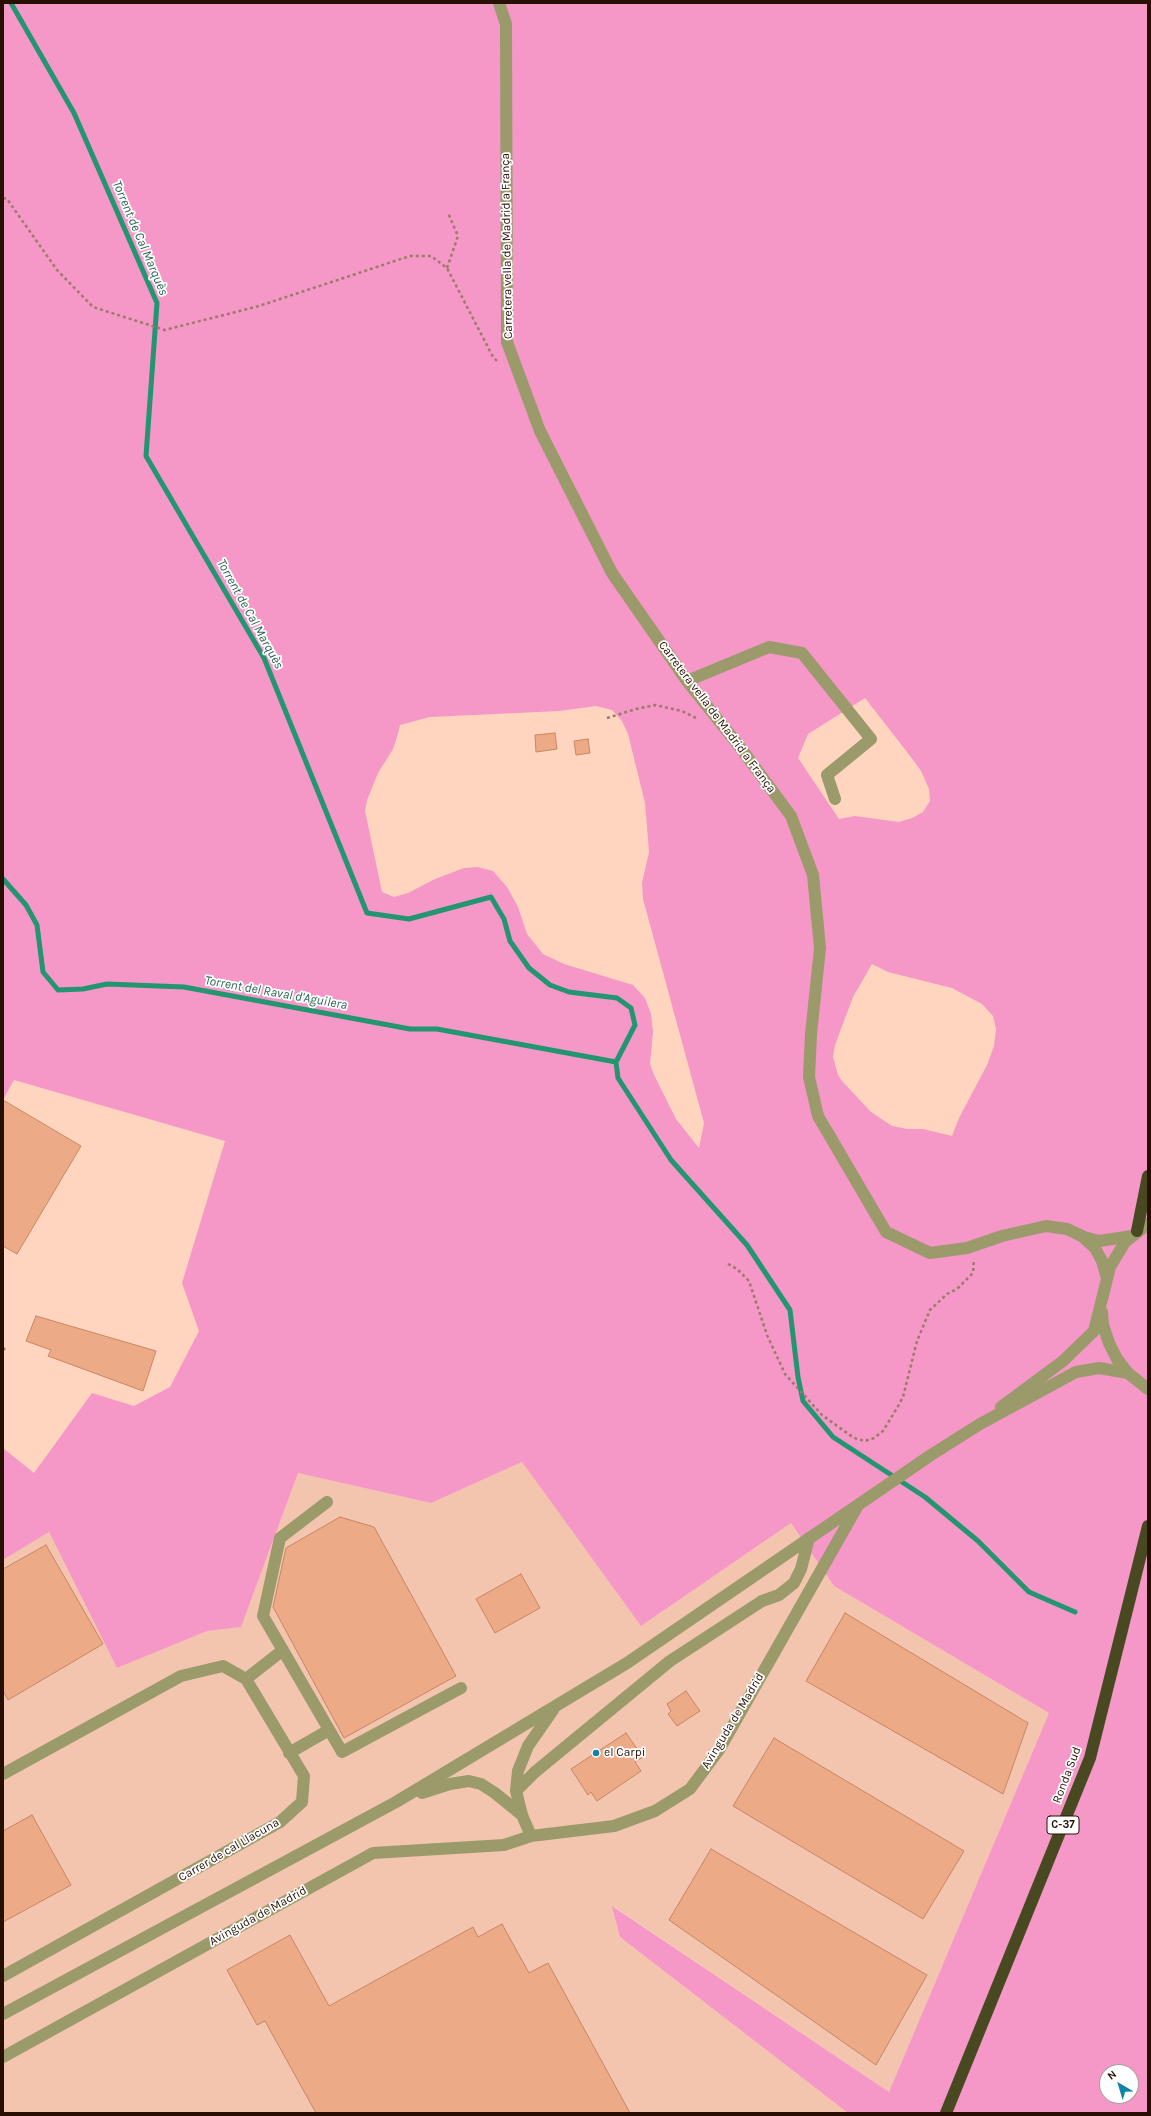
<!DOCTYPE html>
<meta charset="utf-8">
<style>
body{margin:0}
#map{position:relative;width:1151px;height:2116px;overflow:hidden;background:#ffd5bf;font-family:Karla,sans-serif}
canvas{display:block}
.frame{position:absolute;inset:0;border:4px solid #270f03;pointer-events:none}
.north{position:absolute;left:1099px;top:2064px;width:40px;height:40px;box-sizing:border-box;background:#fff;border:1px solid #a99f9a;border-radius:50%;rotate:322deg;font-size:11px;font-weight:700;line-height:16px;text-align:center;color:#270f03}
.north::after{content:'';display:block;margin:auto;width:14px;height:18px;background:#1183a9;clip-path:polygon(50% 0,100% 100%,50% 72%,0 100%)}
</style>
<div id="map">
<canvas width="1151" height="2116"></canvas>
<div class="frame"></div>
<div class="north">N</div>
</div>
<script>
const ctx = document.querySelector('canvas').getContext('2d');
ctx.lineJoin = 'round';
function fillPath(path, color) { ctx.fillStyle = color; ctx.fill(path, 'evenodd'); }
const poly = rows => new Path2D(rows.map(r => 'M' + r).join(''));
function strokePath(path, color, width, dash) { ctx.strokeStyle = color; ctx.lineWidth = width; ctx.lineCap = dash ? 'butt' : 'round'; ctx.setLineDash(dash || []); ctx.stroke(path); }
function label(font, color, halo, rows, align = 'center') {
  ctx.font = font + ' Karla,sans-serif'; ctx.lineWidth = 3.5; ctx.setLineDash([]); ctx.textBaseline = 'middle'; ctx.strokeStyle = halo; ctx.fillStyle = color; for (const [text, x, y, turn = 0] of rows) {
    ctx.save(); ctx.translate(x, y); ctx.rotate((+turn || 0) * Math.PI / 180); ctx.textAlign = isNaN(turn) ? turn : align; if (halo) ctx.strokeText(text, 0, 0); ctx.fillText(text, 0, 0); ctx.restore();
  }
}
fillPath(poly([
 [522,1462,641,1626,791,1523,834,1586,1049,1713,889,2092,613,1906,620,1937,848,2113,3,2113,3,1560,49,1532,117,1668,207,1631,241,1627,298,1473,431,1503]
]), '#f3c5ae');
fillPath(poly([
 [3,3,1148,3,1148,2113,848,2113,620,1937,612,1906,889,2092,1049,1713,834,1586,791,1523,641,1626,522,1462,431,1503,298,1473,241,1627,207,1631,117,1668,49,1532,3,1560,3,1448,34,1473,92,1393,134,1406,170,1387,199,1331,182,1283,225,1141,14,1080,3,1100],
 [865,698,914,761,921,771,929,789,930,801,923,812,912,818,899,822,855,816,839,819,798,758,808,734],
 [596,706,612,710,622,721,628,734,645,803,649,852,642,883,643,899,704,1123,699,1148,676,1119,654,1075,650,1064,653,1032,651,1014,645,998,633,985,564,964,543,954,527,934,518,907,507,887,493,871,477,867,464,868,435,879,408,893,394,897,382,892,365,811,367,800,378,773,393,749,397,737,400,725,430,717,559,711],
 [872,964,888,972,952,988,982,1004,993,1016,996,1029,994,1046,987,1065,959,1118,952,1136,923,1129,907,1129,892,1126,871,1112,842,1081,838,1075,833,1057,835,1045,853,997],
 [1107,2072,1131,2072,1131,2096,1107,2096]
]), '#f597c7');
strokePath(poly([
 [11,3,74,113,157,303,146,456,264,658,367,913,409,919,491,897,504,919,510,941,529,968,550,985,569,992,617,998,631,1008,635,1025,616,1062],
 [3,879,26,905,37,925,43,972,58,990,83,989,107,984,184,987,410,1029,437,1029,616,1062],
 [616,1062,618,1078,671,1160,747,1245,790,1310,798,1377,803,1401,833,1437,925,1497,978,1541,1029,1592,1075,1612]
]), '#239571', 5);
const building = poly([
 [555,733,557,749,536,752,535,735,555,733],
 [588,739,590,753,576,755,574,741,588,739],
 [3,1100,81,1146,17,1254,3,1246,3,1100],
 [36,1316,156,1351,143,1391,48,1356,51,1350,26,1341,36,1316],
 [340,1517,374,1527,456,1676,344,1738,273,1607,286,1548,340,1517],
 [46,1545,103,1644,8,1700,3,1691,3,1569,46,1545],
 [521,1574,540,1608,495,1633,476,1599,521,1574],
 [845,1613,1028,1723,1003,1794,806,1681,845,1613],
 [686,1691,700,1711,677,1726,668,1714,671,1711,667,1704,686,1691],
 [626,1733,643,1757,635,1762,641,1771,597,1801,591,1792,588,1795,571,1769,626,1733],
 [774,1738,964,1851,923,1919,733,1806,774,1738],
 [32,1815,71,1885,3,1922,3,1831,32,1815],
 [711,1849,927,1975,876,2065,669,1920,711,1849],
 [502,1924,529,1973,548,1963,630,2113,316,2113,265,2021,257,2025,227,1970,290,1935,329,2006,473,1927,478,1937,502,1924]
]);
fillPath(building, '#edaa87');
strokePath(building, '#c78664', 1);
strokePath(poly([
 [3,198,7,199,57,270,93,307,165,330,259,306,410,256,431,256,447,268,493,357,498,362],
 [447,268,458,236,448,213],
 [607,718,636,709,655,705,682,711,698,719],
 [728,1264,737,1269,749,1281,767,1335,785,1374,822,1415,854,1438,865,1441,874,1438,883,1431,897,1408,903,1397,917,1341,930,1310,947,1294,957,1289,973,1273,974,1259],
 [3,1350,5,1348]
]), '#9c7b69', 2.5, [3, 3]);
strokePath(poly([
 [499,3,506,24,507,342,540,431,612,573,687,681,740,747,791,816,813,875,820,948,811,1034,809,1077,818,1116,886,1232,930,1253,967,1248,1002,1236,1046,1226,1067,1229,1084,1237,1099,1241,1132,1236],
 [687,681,769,647,802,653,871,739,827,775,835,799],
 [1084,1238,1095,1248,1102,1261,1107,1278],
 [1102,1312,1103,1325,1109,1343,1117,1359,1128,1373,1148,1389],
 [1001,1407,1063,1361,1094,1331,1110,1267,1125,1242,1148,1224],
 [327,1502,280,1538,263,1616,342,1752,461,1688],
 [246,1679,283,1650],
 [289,1753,329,1730],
 [3,1774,181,1676,223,1666,246,1679,304,1776,302,1802,280,1822,3,1976],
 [516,1791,535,1772,670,1661,762,1601,779,1595,794,1583,801,1569,809,1538],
 [422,1793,450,1784,469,1781,481,1784,495,1793,522,1815],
 [531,1836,522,1815,516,1791,518,1771,528,1746,553,1710],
 [3,2014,396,1802,627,1663,931,1455,980,1424,1076,1372,1099,1368,1128,1373],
 [3,2057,373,1853,504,1845,531,1836,614,1826,655,1811,690,1789,719,1750,857,1507]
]), '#9a9a6a', 12);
strokePath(poly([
 [1137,1231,1148,1176],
 [946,2113,1090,1758,1148,1526]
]), '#494921', 12);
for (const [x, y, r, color] of [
 [596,1753,4,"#1183a9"]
]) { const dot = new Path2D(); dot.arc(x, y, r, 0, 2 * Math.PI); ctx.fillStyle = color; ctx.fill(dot); strokePath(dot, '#fff', 1.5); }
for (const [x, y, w] of [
 [1063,1825,32]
]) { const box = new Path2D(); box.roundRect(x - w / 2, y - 9, w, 18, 3); ctx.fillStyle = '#fff'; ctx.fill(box); strokePath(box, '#270f03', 1); }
label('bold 11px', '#270f03', null, [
 ["C-37",1063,1825]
]);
label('12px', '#270f03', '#fff', [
 ["Carretera vella de Madrid a França",507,246,-91],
 ["Carretera vella de Madrid a França",717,717,53],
 ["Avinguda de Madrid",733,1721,-59],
 ["Ronda Sud",1067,1775,-69],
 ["Carrer de cal Llacuna",229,1850,-30],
 ["Avinguda de Madrid",258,1916,-29]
]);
label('12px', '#270f03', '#fff', [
 ["el Carpi",604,1753]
], 'left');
label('italic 13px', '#286450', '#fff', [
 ["Torrent de Cal Marquès",140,238,67],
 ["Torrent de Cal Marquès",250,614,61],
 ["Torrent del Raval d'Aguilera",276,993,10]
]);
</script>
